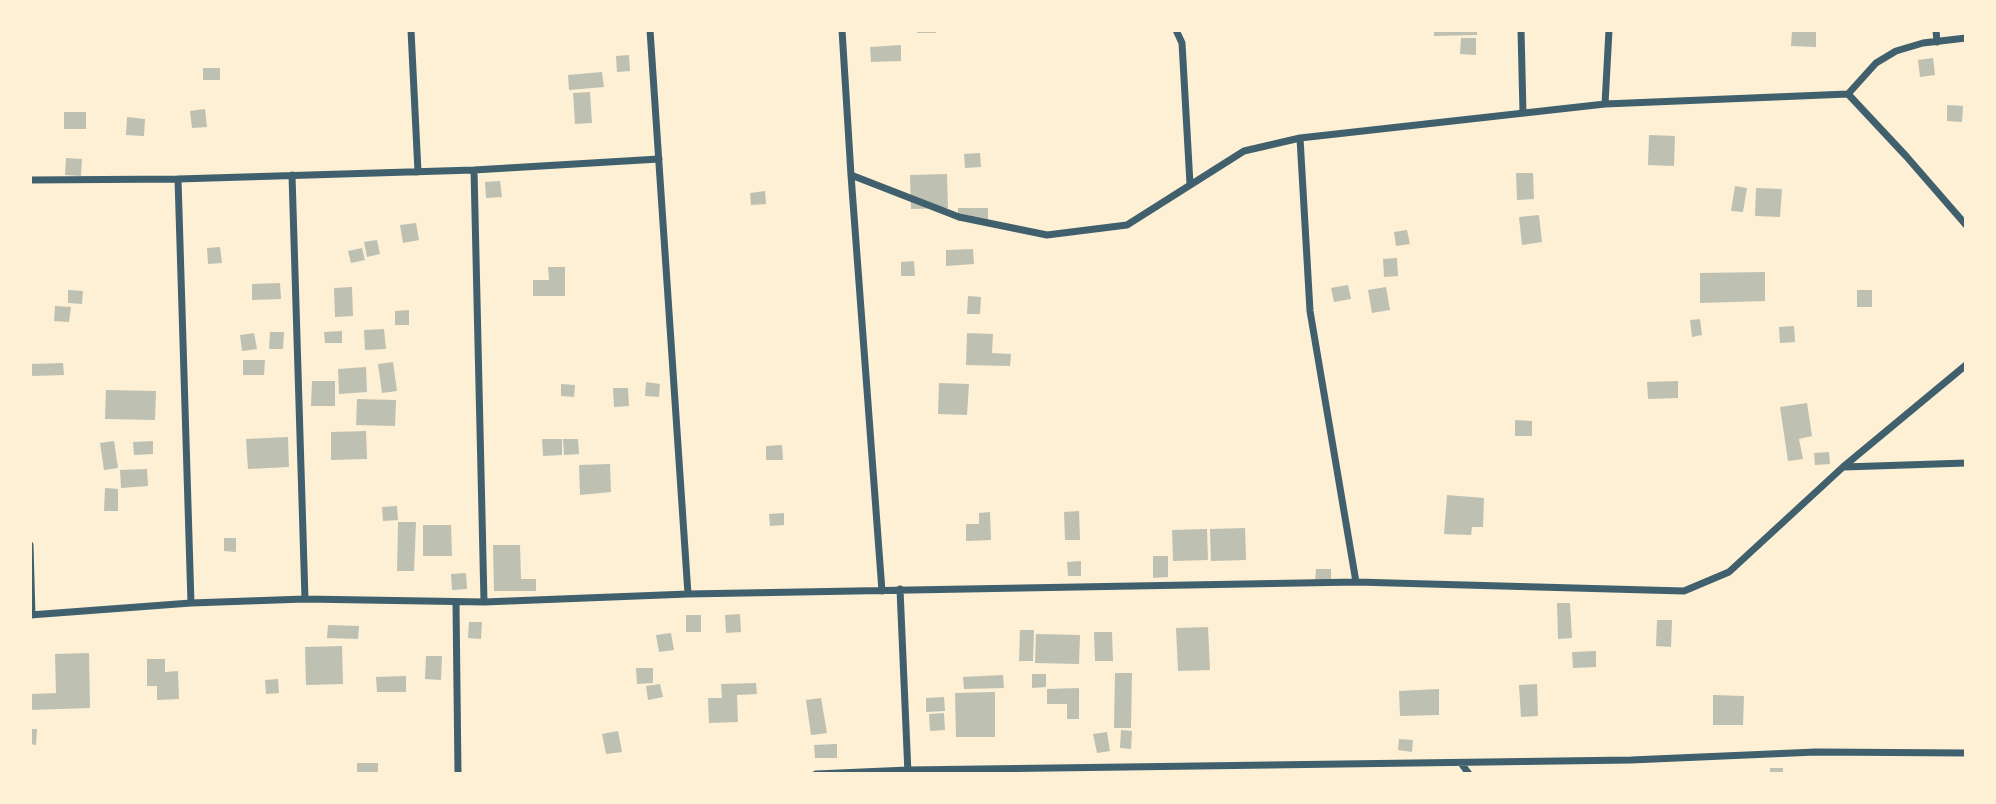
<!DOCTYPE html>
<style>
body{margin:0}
#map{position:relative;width:1996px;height:804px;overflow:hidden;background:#fdf0d5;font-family:Roboto,sans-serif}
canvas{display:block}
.frame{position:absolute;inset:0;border:32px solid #fdf0d5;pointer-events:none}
</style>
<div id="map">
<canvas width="1996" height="804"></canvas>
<div class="frame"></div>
</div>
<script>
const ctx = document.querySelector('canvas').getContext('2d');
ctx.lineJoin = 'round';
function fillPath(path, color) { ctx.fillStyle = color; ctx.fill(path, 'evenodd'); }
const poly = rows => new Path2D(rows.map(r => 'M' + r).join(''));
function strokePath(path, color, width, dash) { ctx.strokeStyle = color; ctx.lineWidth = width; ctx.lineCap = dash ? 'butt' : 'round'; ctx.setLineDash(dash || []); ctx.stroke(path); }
fillPath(poly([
 [917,30,936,30,936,33,917,33],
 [1434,30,1477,30,1477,35,1434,36],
 [1792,30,1816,30,1816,47,1791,46],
 [1461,38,1476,38,1476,55,1460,54],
 [901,45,901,61,871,62,870,47],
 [629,55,630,71,617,72,616,56],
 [1933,58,1935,75,1920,77,1918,60],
 [203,68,220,68,220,80,203,80],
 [602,72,604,87,569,90,568,75],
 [590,92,592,123,575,124,573,93],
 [1947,105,1963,106,1962,122,1947,121],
 [205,109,207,127,192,128,190,111],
 [64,112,86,112,86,129,64,129],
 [127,117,145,119,144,136,126,135],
 [1649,135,1675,136,1674,166,1648,165],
 [980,153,981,167,965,168,964,154],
 [66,158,82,159,81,176,65,175],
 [1516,173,1533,173,1534,199,1517,200],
 [947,174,948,208,911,209,910,175],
 [500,181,502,197,486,198,485,182],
 [1735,186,1747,188,1743,212,1731,211],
 [1756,188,1782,189,1780,217,1755,216],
 [765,191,766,204,751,205,750,193],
 [958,208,988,208,988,220,958,221],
 [1539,215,1542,242,1522,245,1519,217],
 [416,223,419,240,403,243,400,225],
 [1407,230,1410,244,1396,246,1394,232],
 [377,240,380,254,367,257,364,242],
 [220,247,222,263,208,264,207,248],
 [362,248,365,260,351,263,348,251],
 [973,249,974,264,946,266,946,250],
 [1397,258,1398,276,1384,277,1383,259],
 [914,261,915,276,901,276,901,262],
 [548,267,565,267,565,296,533,296,533,280,549,280],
 [1765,272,1765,301,1700,303,1700,273],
 [280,283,281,299,252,300,252,284],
 [1348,285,1351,299,1334,302,1331,288],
 [352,287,353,316,335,317,334,288],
 [1386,287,1390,310,1372,313,1368,290],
 [68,290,83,291,82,304,68,303],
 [1857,290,1872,290,1872,307,1857,307],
 [968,296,981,297,980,314,967,314],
 [55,306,71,307,69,322,54,321],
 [409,310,409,325,395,325,395,311],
 [1700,319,1702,335,1692,337,1690,320],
 [1794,326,1795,342,1780,343,1779,327],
 [384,329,386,349,365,350,364,330],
 [342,331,342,343,325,343,324,332],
 [270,332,284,332,283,349,269,349],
 [254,333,257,349,242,351,240,335],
 [967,333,993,334,992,353,1011,354,1010,366,966,365],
 [243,360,265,360,264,375,243,375],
 [393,362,397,391,382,393,378,364],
 [63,363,64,375,32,376,31,364],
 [366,367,367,392,339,394,338,369],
 [312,381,335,381,335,406,311,406],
 [1678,381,1678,398,1648,399,1647,382],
 [646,382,660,384,659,397,645,396],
 [939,383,969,384,967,415,938,414],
 [561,384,575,385,574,397,561,396],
 [613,388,628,388,629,406,614,407],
 [106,390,156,391,155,420,105,419],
 [357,399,396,400,395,426,356,425],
 [1807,403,1812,436,1799,439,1803,459,1788,461,1780,407],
 [1515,420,1532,421,1532,436,1515,436],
 [366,431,367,459,331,460,331,432],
 [288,437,289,467,248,469,246,439],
 [542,439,562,439,562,455,543,456],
 [563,439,578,439,579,454,564,455],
 [114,441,118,468,104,470,100,443],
 [153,441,153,454,134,455,133,442],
 [782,445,783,460,766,460,766,446],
 [1829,452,1830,464,1815,465,1814,453],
 [610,464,611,492,580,495,579,465],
 [147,469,148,486,121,488,120,470],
 [105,488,118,489,118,511,104,511],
 [1447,495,1484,498,1483,527,1472,527,1471,535,1444,534],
 [397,506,398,520,383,521,382,507],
 [1079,511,1080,540,1065,540,1064,512],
 [990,512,991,540,966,541,966,524,979,524,979,513],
 [784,513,784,525,770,526,769,514],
 [398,522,416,522,414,571,397,571],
 [423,525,451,525,452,556,423,556],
 [1245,528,1246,560,1211,561,1210,529],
 [1207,529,1208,560,1173,561,1172,530],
 [224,538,236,538,236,552,224,551],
 [493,545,520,545,521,579,536,579,536,591,494,591],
 [1153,556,1168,556,1168,577,1153,578],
 [1081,561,1081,576,1068,576,1067,562],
 [1316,569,1331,569,1331,582,1315,582],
 [466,573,467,589,452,590,451,574],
 [1557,603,1570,603,1572,638,1558,639],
 [740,614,741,632,726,633,725,615],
 [686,615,701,615,701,632,686,632],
 [1657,620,1672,620,1671,647,1656,646],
 [469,622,482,622,481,639,468,638],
 [328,625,359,626,358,639,327,638],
 [1208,627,1210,670,1178,671,1176,628],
 [1020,630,1034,630,1033,661,1019,661],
 [1094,632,1112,632,1113,661,1095,661],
 [671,633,674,650,659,652,656,635],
 [1036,634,1080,635,1079,664,1035,663],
 [342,646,343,684,306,685,305,647],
 [1596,651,1596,667,1573,668,1572,652],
 [89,653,90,708,30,710,30,694,56,693,55,654],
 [426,656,442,656,441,680,425,679],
 [147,659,165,659,165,672,178,671,179,699,157,700,157,686,147,686],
 [636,668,653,668,653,683,637,684],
 [1115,673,1132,673,1131,728,1114,728],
 [1032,674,1046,674,1046,687,1032,688],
 [1003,675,1004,688,964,689,963,677],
 [406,676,406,692,377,692,376,677],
 [278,679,279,693,266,694,265,680],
 [756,683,757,694,737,695,738,722,709,723,708,698,722,698,721,684],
 [660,684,663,697,648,700,646,686],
 [1537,684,1538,716,1521,717,1519,685],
 [1079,688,1079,719,1067,719,1067,704,1047,704,1047,689],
 [1439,689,1439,715,1400,716,1399,691],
 [995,692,995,737,956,737,955,693],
 [1713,695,1744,696,1743,725,1713,725],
 [944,697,945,711,926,712,926,698],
 [821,698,827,733,811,735,806,700],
 [944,713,945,730,930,731,929,714],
 [30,729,37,729,36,745,30,744],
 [1121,730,1132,731,1131,749,1120,748],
 [618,731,622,752,606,754,602,734],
 [1107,732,1110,751,1097,753,1093,734],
 [1399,739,1413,740,1412,752,1398,750],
 [837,744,837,758,815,758,814,745],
 [357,763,378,763,378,774,357,774],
 [1770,768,1783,768,1783,774,1770,774]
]), '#bec0b2');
strokePath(poly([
 [411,30,418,172],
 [650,30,688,594],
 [842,30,851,175,882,591],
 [1176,30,1182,43,1190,184],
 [1521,30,1523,113],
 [1936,30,1937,42],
 [1848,94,1906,156,1966,225],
 [1605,104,1609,30],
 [1300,138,1310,311,1356,582],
 [474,170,484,602],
 [292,175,305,599],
 [851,175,959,217,1047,235,1127,225,1244,151,1300,138,1605,104,1848,94,1876,63,1896,51,1923,43,1966,38],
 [178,179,191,603],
 [30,180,178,179,474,170,659,159],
 [1844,467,1966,463],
 [30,545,32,615],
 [900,589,908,774],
 [456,603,458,774],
 [30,615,191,603,305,599,484,602,688,594,1356,582,1684,591,1729,572,1843,467,1966,365],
 [1461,763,1469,774],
 [816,774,908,770,1631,760,1816,752,1966,753]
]), '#3f606c', 7);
</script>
